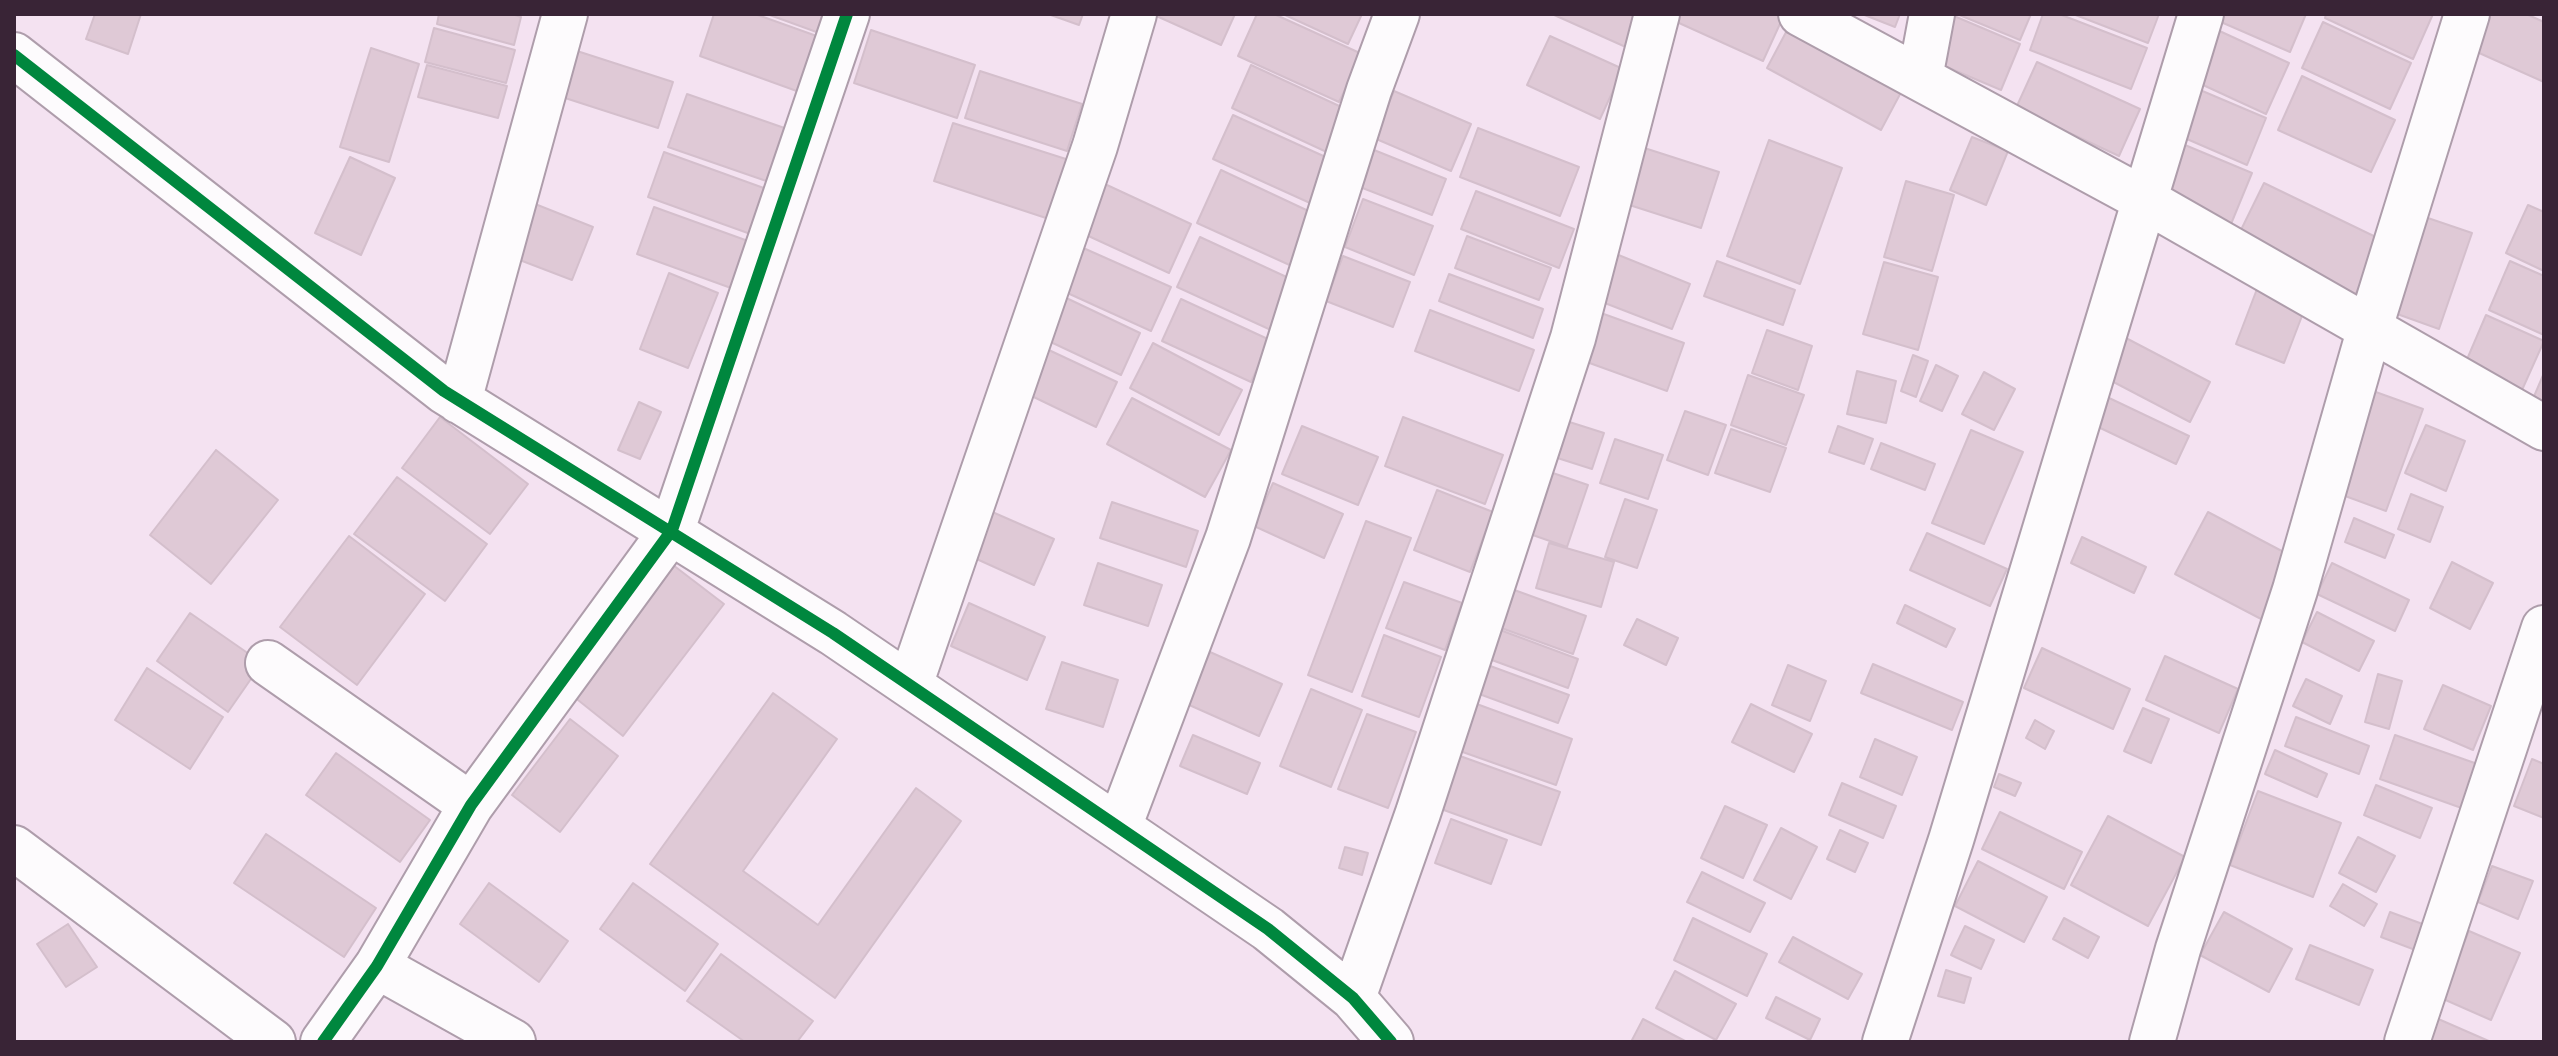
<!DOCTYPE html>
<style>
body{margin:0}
#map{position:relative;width:2558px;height:1056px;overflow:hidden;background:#f4e2f1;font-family:"Archivo Narrow",sans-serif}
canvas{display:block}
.frame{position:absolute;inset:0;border:16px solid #392436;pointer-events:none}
</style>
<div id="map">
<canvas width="2558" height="1056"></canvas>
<div class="frame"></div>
</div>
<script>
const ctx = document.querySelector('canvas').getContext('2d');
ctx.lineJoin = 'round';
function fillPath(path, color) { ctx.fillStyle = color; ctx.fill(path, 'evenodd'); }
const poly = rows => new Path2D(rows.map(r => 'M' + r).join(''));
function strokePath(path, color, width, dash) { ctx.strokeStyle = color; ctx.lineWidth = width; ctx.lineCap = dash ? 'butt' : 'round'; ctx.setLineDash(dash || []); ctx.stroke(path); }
const building = poly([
 [95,14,141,14,128,54,86,39,95,14],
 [439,14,512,14,521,17,514,45,437,24,439,14],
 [714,14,755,14,825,39,805,94,700,56,714,14],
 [767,14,829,14,822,34,767,14],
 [1048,14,1083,14,1079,25,1048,14],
 [1152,14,1235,14,1221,45,1152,14],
 [1257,14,1274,14,1362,54,1339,102,1238,56,1257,14],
 [1283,14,1362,14,1348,44,1283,14],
 [1552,14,1643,14,1628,48,1552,14],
 [1669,14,1781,14,1784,15,1763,61,1668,18,1669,14],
 [1862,14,1900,14,1895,27,1862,14],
 [1957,14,2031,14,2020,40,1957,14],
 [2043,14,2059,14,2147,48,2131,89,2030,50,2043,14],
 [2073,14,2159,14,2148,43,2073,14],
 [2216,14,2306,14,2290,52,2214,19,2216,14],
 [2326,14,2433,14,2413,59,2325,18,2326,14],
 [2483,14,2526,14,2544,22,2544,82,2468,48,2483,14],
 [1954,16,2020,44,2001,90,1935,62,1954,16],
 [1793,19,1907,81,1881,130,1767,68,1793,19],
 [2323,22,2411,63,2390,109,2302,68,2323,22],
 [434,28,515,50,506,83,425,62,434,28],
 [2213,28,2289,63,2266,114,2190,79,2213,28],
 [871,30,975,65,957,118,854,83,871,30],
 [1550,36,1623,69,1600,119,1527,85,1550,36],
 [371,48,419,64,389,162,340,147,371,48],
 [577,51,673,82,658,128,562,97,577,51],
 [2037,62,2140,109,2119,156,2016,108,2037,62],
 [427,65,507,86,498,118,418,97,427,65],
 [1251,65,1350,111,1331,154,1232,108,1251,65],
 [980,71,1082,104,1067,151,965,118,980,71],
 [2302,76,2395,120,2371,172,2278,130,2302,76],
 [2193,87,2266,118,2247,165,2173,133,2193,87],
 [1394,91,1471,124,1451,171,1374,138,1394,91],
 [687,94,793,131,775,184,668,147,687,94],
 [1233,115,1330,159,1310,203,1213,159,1233,115],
 [953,123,1069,160,1049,219,934,181,953,123],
 [1478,128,1579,167,1560,216,1460,177,1478,128],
 [1972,137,2008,151,1986,205,1950,190,1972,137],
 [1769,140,1842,168,1800,284,1727,256,1769,140],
 [2173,140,2252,173,2231,224,2152,192,2173,140],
 [1635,145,1719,172,1701,228,1617,201,1635,145],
 [1374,150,1446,179,1432,215,1360,187,1374,150],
 [664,152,772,191,756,236,648,197,664,152],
 [350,157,395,178,361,255,315,233,350,157],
 [1221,170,1317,215,1294,267,1197,223,1221,170],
 [1094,179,1191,224,1169,273,1071,228,1094,179],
 [1906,181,1954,195,1932,271,1884,257,1906,181],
 [2264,183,2382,240,2355,295,2237,238,2264,183],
 [1476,191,1574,229,1559,268,1461,229,1476,191],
 [1363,199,1433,226,1414,275,1345,247,1363,199],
 [525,200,593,227,572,280,504,254,525,200],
 [2528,205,2544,212,2544,271,2506,253,2528,205],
 [654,207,748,241,731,288,637,254,654,207],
 [2419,215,2472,233,2439,329,2386,310,2419,215],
 [1467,236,1551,268,1539,300,1455,268,1467,236],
 [1200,237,1293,280,1271,330,1177,287,1200,237],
 [1072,243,1171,287,1151,331,1052,286,1072,243],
 [1616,254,1690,284,1672,329,1597,300,1616,254],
 [1343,256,1410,282,1393,327,1326,301,1343,256],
 [1717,261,1795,290,1783,325,1704,296,1717,261],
 [2510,261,2544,276,2544,335,2489,310,2510,261],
 [1884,262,1938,277,1918,350,1863,334,1884,262],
 [669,273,718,293,688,368,640,349,669,273],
 [1449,274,1543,309,1533,338,1439,301,1449,274],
 [2257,289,2305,308,2284,363,2236,344,2257,289],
 [1060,295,1140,333,1121,375,1040,337,1060,295],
 [1181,299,1270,340,1251,382,1162,341,1181,299],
 [1430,310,1534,350,1519,391,1415,351,1430,310],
 [1601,313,1684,343,1667,391,1584,361,1601,313],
 [2486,315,2544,341,2522,390,2465,364,2486,315],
 [1767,330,1812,346,1798,390,1752,373,1767,330],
 [2124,337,2210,382,2190,422,2104,377,2124,337],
 [1153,343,1242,390,1219,435,1130,388,1153,343],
 [1036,344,1117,382,1096,427,1015,388,1036,344],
 [1913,355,1928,361,1916,397,1901,391,1913,355],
 [1936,365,1958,376,1942,411,1920,401,1936,365],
 [1857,371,1896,381,1886,423,1847,414,1857,371],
 [1984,372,2015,389,1994,430,1962,414,1984,372],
 [2544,373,2544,406,2532,401,2544,373],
 [1748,375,1804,395,1786,445,1731,425,1748,375],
 [2373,391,2423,409,2386,511,2337,493,2373,391],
 [2107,397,2189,436,2176,464,2094,425,2107,397],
 [1132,398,1231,450,1205,497,1107,444,1132,398],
 [639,402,661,412,640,459,618,450,639,402],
 [1685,411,1726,425,1708,475,1667,460,1685,411],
 [440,417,528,484,490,534,402,468,440,417],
 [1403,417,1503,455,1485,504,1385,466,1403,417],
 [1560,419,1604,433,1592,469,1548,455,1560,419],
 [2426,425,2465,441,2446,491,2405,473,2426,425],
 [1302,426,1378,457,1358,505,1282,474,1302,426],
 [1838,426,1873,439,1864,464,1829,452,1838,426],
 [1731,429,1786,448,1770,492,1715,473,1731,429],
 [1971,430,2023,452,1984,544,1932,523,1971,430],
 [1615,439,1663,455,1648,499,1600,483,1615,439],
 [1881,443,1935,464,1925,490,1871,469,1881,443],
 [216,450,278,500,211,584,150,535,216,450],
 [1547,471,1588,485,1567,547,1527,533,1547,471],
 [397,477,487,544,445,601,354,534,397,477],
 [1273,483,1343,514,1324,558,1254,526,1273,483],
 [1437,490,1493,512,1470,572,1414,550,1437,490],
 [2411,494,2443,507,2430,542,2398,529,2411,494],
 [1625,499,1657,510,1637,568,1605,557,1625,499],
 [1112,502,1198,531,1186,567,1100,538,1112,502],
 [990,511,1054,539,1034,585,970,556,990,511],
 [2208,512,2295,558,2263,620,2175,574,2208,512],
 [2354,518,2394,535,2385,558,2345,542,2354,518],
 [1366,521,1411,538,1352,692,1308,675,1366,521],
 [1927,533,2007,569,1990,606,1910,570,1927,533],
 [349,536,425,594,357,685,280,627,349,536],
 [2082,537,2146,567,2134,593,2071,563,2082,537],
 [1549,543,1614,562,1601,607,1536,588,1549,543],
 [2452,562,2493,583,2470,629,2430,608,2452,562],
 [1098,563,1162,585,1148,626,1084,605,1098,563],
 [2332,563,2409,600,2395,631,2317,594,2332,563],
 [673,565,724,604,623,736,573,696,673,565],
 [1404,582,1462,603,1445,650,1386,628,1404,582],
 [1506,587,1586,616,1573,654,1493,625,1506,587],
 [969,603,1045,637,1027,680,951,646,969,603],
 [1905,605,1955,629,1946,647,1897,623,1905,605],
 [2317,612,2374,641,2359,671,2302,642,2317,612],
 [190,613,262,663,228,712,157,661,190,613],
 [1637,619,1678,638,1666,665,1624,645,1637,619],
 [1492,627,1578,659,1568,688,1481,656,1492,627],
 [1384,635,1441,657,1419,717,1362,696,1384,635],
 [2042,648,2130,689,2113,729,2024,688,2042,648],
 [1210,652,1282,684,1259,736,1187,704,1210,652],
 [2165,656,2238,689,2219,733,2146,700,2165,656],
 [1474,660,1569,695,1558,723,1463,688,1474,660],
 [1062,662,1118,680,1103,727,1046,709,1062,662],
 [1873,664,1963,702,1952,730,1861,693,1873,664],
 [1788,665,1826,681,1810,721,1772,705,1788,665],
 [147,668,223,717,190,769,115,720,147,668],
 [2378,674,2402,681,2389,729,2365,722,2378,674],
 [2306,679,2342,696,2330,724,2293,706,2306,679],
 [2443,685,2491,706,2473,750,2424,729,2443,685],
 [1311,689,1362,710,1331,787,1280,766,1311,689],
 [773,693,837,739,743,871,818,925,916,788,961,821,835,998,650,864,773,693],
 [1474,703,1572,739,1556,785,1457,750,1474,703],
 [1751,704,1812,734,1794,772,1732,742,1751,704],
 [2143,708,2169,719,2151,763,2124,751,2143,708],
 [1367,714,1416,732,1388,808,1338,789,1367,714],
 [2296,717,2369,746,2359,774,2285,746,2296,717],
 [570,719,618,756,560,832,512,795,570,719],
 [2035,720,2054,731,2045,749,2026,738,2035,720],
 [1193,735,1260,763,1247,794,1180,766,1193,735],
 [2395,735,2486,767,2470,811,2380,779,2395,735],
 [1875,739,1917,757,1902,795,1860,777,1875,739],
 [2275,750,2327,774,2317,797,2265,774,2275,750],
 [336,753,430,820,400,862,306,795,336,753],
 [1460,756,1560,792,1541,845,1441,809,1460,756],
 [2532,759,2544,764,2544,818,2514,806,2532,759],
 [1999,774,2021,783,2015,796,1994,787,1999,774],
 [1842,783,1896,806,1883,838,1829,815,1842,783],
 [2376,785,2432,808,2420,838,2364,815,2376,785],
 [2258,791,2341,823,2313,897,2230,865,2258,791],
 [1725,806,1767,825,1743,878,1701,858,1725,806],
 [2000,812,2082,852,2064,889,1982,849,2000,812],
 [2108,816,2185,857,2148,926,2071,885,2108,816],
 [1451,819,1507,840,1491,884,1435,863,1451,819],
 [1781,828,1817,847,1791,899,1754,880,1781,828],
 [1840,830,1868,843,1855,872,1827,859,1840,830],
 [266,834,376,908,344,957,234,883,266,834],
 [2358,837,2395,856,2376,892,2339,873,2358,837],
 [1345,847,1368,853,1362,875,1339,868,1345,847],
 [1978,861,2047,897,2024,942,1955,906,1978,861],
 [2492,866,2533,881,2518,919,2478,902,2492,866],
 [1702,872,1765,903,1750,932,1687,902,1702,872],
 [489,883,568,941,539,982,460,924,489,883],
 [633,883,718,944,685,991,600,929,633,883],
 [2343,884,2377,904,2364,926,2330,906,2343,884],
 [2224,912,2292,949,2269,992,2200,955,2224,912],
 [2390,912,2428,926,2418,951,2381,937,2390,912],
 [1693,918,1767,954,1747,996,1674,960,1693,918],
 [2064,918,2099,937,2088,958,2053,939,2064,918],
 [68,924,97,967,66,987,37,944,68,924],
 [1965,926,1994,940,1981,969,1951,955,1965,926],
 [2469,931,2520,953,2491,1020,2441,998,2469,931],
 [1793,937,1862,974,1848,999,1779,962,1793,937],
 [2310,945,2373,970,2359,1005,2296,979,2310,945],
 [721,954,813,1021,797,1042,745,1042,687,1001,721,954],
 [1946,970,1971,978,1964,1003,1938,996,1946,970],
 [1675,971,1736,1004,1716,1040,1656,1008,1675,971],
 [1776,997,1820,1019,1810,1040,1766,1018,1776,997],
 [2436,1018,2491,1042,2425,1042,2436,1018],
 [1643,1019,1687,1042,1631,1042,1643,1019]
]);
fillPath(building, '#dfc9d6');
strokePath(building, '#d4bfcc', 2);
const minor = poly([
 [1801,14,2143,199,2544,428],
 [14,55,444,391,833,633,1268,929,1353,998,1391,1042],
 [1920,78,1932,14],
 [459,401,565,14],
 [268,663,471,805],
 [910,685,1095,146,1134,14],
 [1119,827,1228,538,1369,90,1397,14],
 [14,848,273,1042],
 [377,966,513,1042],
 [1353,998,1418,813,1573,338,1657,14],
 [323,1042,377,966,471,805,672,530,847,14],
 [1885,1042,1951,840,2201,14],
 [2152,1042,2178,949,2295,590,2369,331,2467,14],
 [2407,1042,2544,628]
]);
strokePath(minor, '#ae9dab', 48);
strokePath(minor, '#fdfbfd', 44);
strokePath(poly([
 [14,55,444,391,833,633,1268,929,1353,998,1391,1042],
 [323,1042,377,966,471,805,672,530,847,14]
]), '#00873e', 12);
</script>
